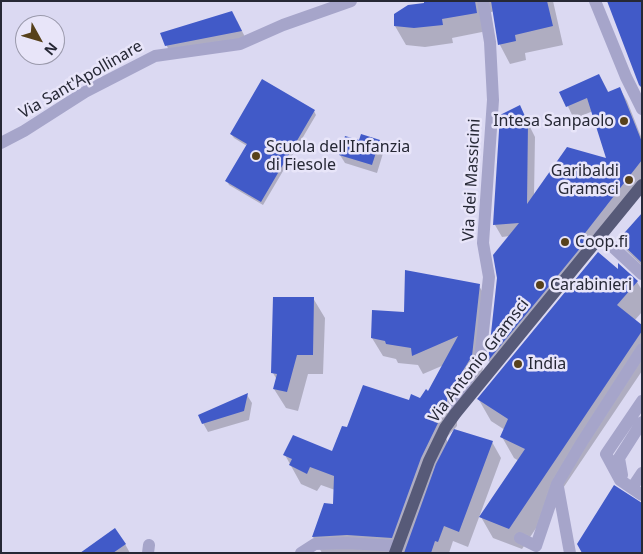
<!DOCTYPE html>
<style>
body{margin:0}
#map{position:relative;width:643px;height:554px;overflow:hidden;background:#dbd9f2;font-family:"Noto Sans",sans-serif}
canvas{display:block}
.frame{position:absolute;inset:0;border:2px solid #262835;pointer-events:none}
.north{position:absolute;left:15px;top:15px;width:50px;height:50px;box-sizing:border-box;background:#e8e5f9;border:1px solid #9a99ab;border-radius:50%;rotate:129deg;font-size:14px;font-weight:700;line-height:20px;text-align:center;color:#262835}
.north::after{content:'';display:block;margin:auto;width:18px;height:22px;background:#57411b;clip-path:polygon(50% 0,100% 100%,50% 72%,0 100%)}
</style>
<div id="map">
<canvas width="643" height="554"></canvas>
<div class="frame"></div>
<div class="north">N</div>
</div>
<script>
const ctx = document.querySelector('canvas').getContext('2d');
ctx.lineJoin = 'round';
function fillPath(path, color) { ctx.fillStyle = color; ctx.fill(path, 'evenodd'); }
const poly = rows => new Path2D(rows.map(r => 'M' + r).join(''));
function strokePath(path, color, width, dash) { ctx.strokeStyle = color; ctx.lineWidth = width; ctx.lineCap = dash ? 'butt' : 'round'; ctx.setLineDash(dash || []); ctx.stroke(path); }
function label(font, color, halo, rows, align = 'center') {
  ctx.font = font + ' "Noto Sans",sans-serif'; ctx.lineWidth = 5; ctx.setLineDash([]); ctx.textBaseline = 'middle'; ctx.strokeStyle = halo; ctx.fillStyle = color; for (const [text, x, y, turn = 0] of rows) {
    ctx.save(); ctx.translate(x, y); ctx.rotate((+turn || 0) * Math.PI / 180); ctx.textAlign = isNaN(turn) ? turn : align; if (halo) ctx.strokeText(text, 0, 0); ctx.fillText(text, 0, 0); ctx.restore();
  }
}
fillPath(poly([
 [425,1,553,1,563,45,525,53,526,60,510,64,500,45,494,11,489,13,487,31,452,38,453,43,425,47,406,45,395,26,425,4],
 [237,21,246,39,171,55,161,33],
 [599,75,609,93,620,89,627,101,642,139,642,181,496,372,489,361,498,278,510,236,502,237,495,225,520,107,535,137,534,196,608,160,593,111,574,119,561,92],
 [314,111,316,115,263,205,229,185,227,181,247,146,234,138,231,134],
 [359,142,379,142,384,150,377,173,345,163,340,155],
 [642,217,642,266,626,250,619,240],
 [619,271,637,282,642,290,642,312,634,321,642,327,642,371,522,549,493,538,481,517,519,461,514,458,502,437,505,430,491,421,479,400],
 [479,286,490,304,482,375,457,419,457,426,446,438,448,443,492,442,501,458,468,547,453,541,449,553,322,553,313,537,334,505,335,490,321,485,317,491,301,484,285,455,332,452,347,429,409,402,421,400,429,392,444,365,423,374,418,365,398,363,396,359,383,356,372,338,405,314],
 [313,298,325,318,323,374,308,374,298,411,286,408,274,389,277,380,273,373],
 [247,395,252,403,249,420,208,432,203,423],
 [125,544,130,553,83,553]
]), '#0003');
fillPath(poly([
 [424,1,475,1,477,13,442,19,443,25,414,28,394,26,394,14,408,5,424,3],
 [491,1,547,1,553,26,515,35,516,41,498,45],
 [607,1,642,1,642,88,639,85],
 [232,11,242,31,165,46,160,33],
 [599,74,608,92,620,87,642,142,642,160,582,237,586,241,488,361,497,278,493,255,519,223,493,225,500,115,520,105,528,123,527,204,567,147,606,158,587,98,566,107,559,92],
 [262,79,315,110,261,202,225,181,247,144,230,134],
 [361,134,380,140,372,165,339,155,345,136,359,140],
 [642,213,642,263,618,240],
 [598,252,618,269,618,263,638,281,617,305,642,325,642,331,509,529,479,517,525,449,500,437,508,419,477,399],
 [405,270,480,284,472,356,451,390,447,399,447,407,434,422,438,423,421,458,392,538,347,535,312,537,324,503,333,504,334,476,310,467,307,474,289,465,292,459,283,455,293,435,332,451,342,426,347,427,363,385,409,400,411,394,420,398,426,389,428,391,458,336,412,356,411,348,386,344,385,341,371,338,372,310,404,312],
 [273,297,314,297,313,355,297,355,287,392,273,389,277,374,271,373],
 [248,393,244,411,202,424,198,415],
 [454,429,493,441,459,532,444,526,438,542,435,541,431,553,404,553,436,464],
 [614,485,642,503,642,553,582,553,577,544],
 [115,528,126,544,113,553,80,553]
]), '#415ac8');
strokePath(poly([
 [595,1,626,77,642,109],
 [1,143,24,131,85,92,155,56,240,44,283,25,351,1],
 [600,235,642,274],
 [642,401,606,454,620,480,642,495],
 [455,414,455,402,458,394,480,359,489,277,483,243,493,100,490,42,483,1],
 [622,475,619,458,642,422],
 [634,485,642,473],
 [558,487,570,553],
 [520,538,536,546,557,484,582,442,642,349],
 [148,553,149,545],
 [301,553,315,544,347,543,398,546]
]), '#a6a5ca', 12);
strokePath(poly([
 [395,553,429,461,445,428,455,414,642,185]
]), '#575a78', 12);
for (const [x, y, r, color] of [
 [624,121,5,"#57411b"],
 [256,156,5,"#57411b"],
 [629,180,5,"#57411b"],
 [565,242,5,"#57411b"],
 [540,285,5,"#57411b"],
 [518,364,5,"#57411b"]
]) { const dot = new Path2D(); dot.arc(x, y, r, 0, 2 * Math.PI); ctx.fillStyle = color; ctx.fill(dot); strokePath(dot, '#e8e5f9', 2); }
label('16px', '#262835', '#e8e5f9', [
 ["Via Sant'Apollinare",81,80,-30],
 ["Via dei Massicini",472,180,-87],
 ["Via Antonio Gramsci",479,361,-52]
]);
label('16px', '#262835', '#e8e5f9', [
 ["Intesa Sanpaolo",614,121,"right"],
 ["Scuola dell'Infanzia",266,147],
 ["di Fiesole",266,165],
 ["Garibaldi",619,171,"right"],
 ["Gramsci",619,189,"right"],
 ["Coop.fi",575,242],
 ["Carabinieri",550,285],
 ["India",528,364]
], 'left');
</script>
